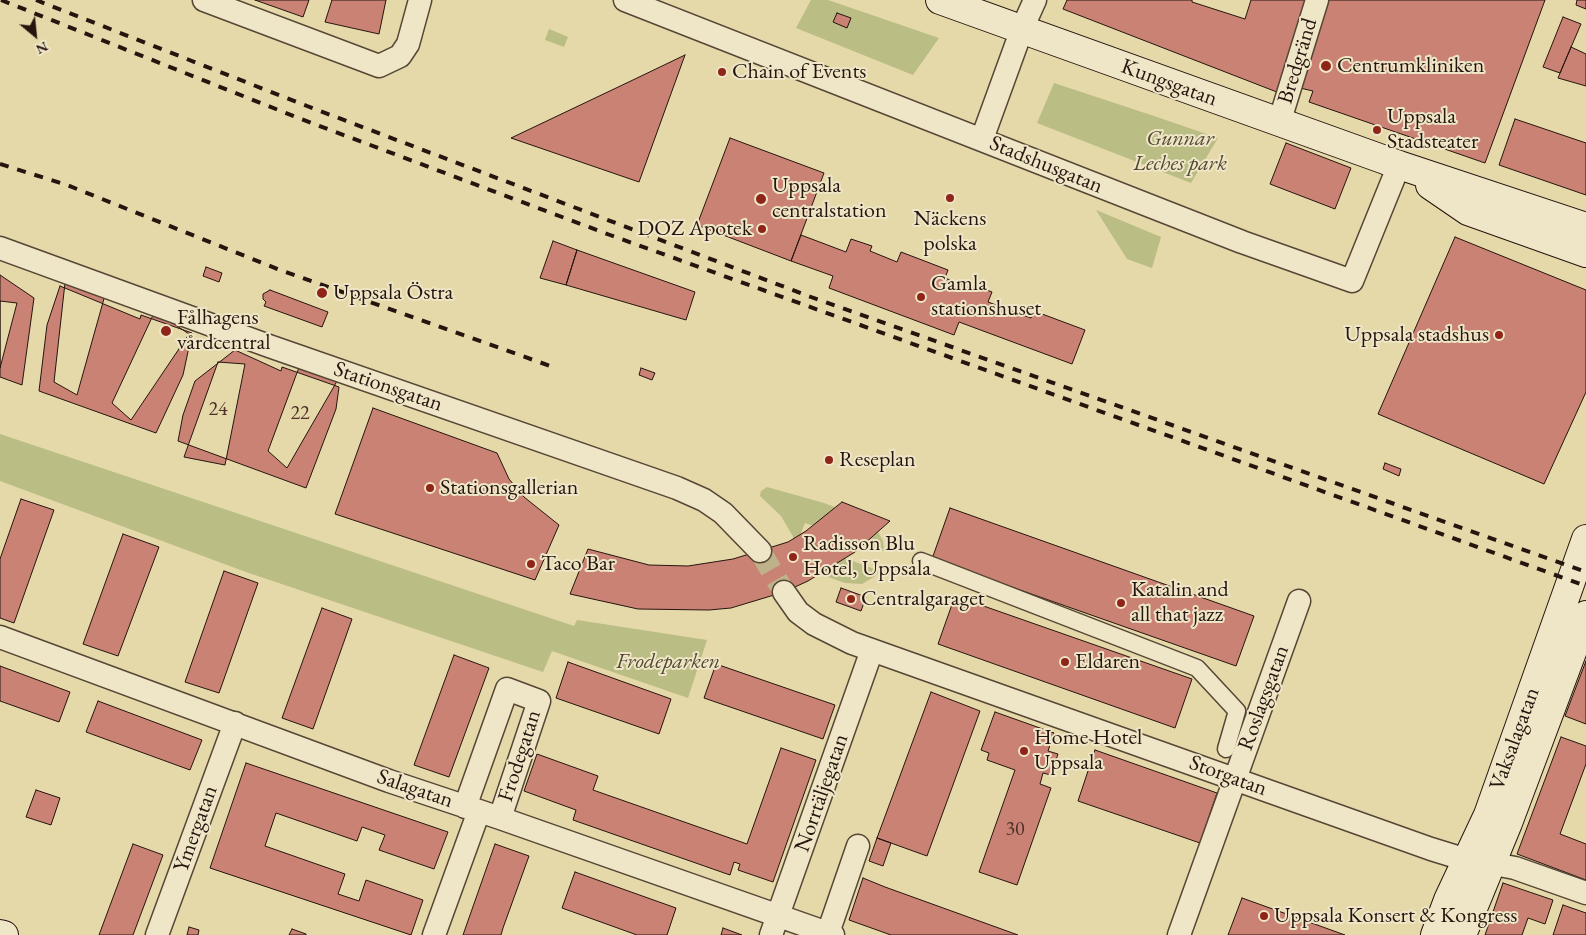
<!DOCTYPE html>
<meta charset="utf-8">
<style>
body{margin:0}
#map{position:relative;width:1586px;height:935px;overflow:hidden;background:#e5d8a9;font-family:"EB Garamond",serif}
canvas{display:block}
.north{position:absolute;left:10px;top:10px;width:50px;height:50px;-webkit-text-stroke:4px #eee6c7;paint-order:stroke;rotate:152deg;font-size:14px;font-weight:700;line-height:20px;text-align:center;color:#26150e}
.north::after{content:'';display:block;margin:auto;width:18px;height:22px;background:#26150e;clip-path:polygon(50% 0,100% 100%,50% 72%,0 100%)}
</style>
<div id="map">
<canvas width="1586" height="935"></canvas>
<div class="north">N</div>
</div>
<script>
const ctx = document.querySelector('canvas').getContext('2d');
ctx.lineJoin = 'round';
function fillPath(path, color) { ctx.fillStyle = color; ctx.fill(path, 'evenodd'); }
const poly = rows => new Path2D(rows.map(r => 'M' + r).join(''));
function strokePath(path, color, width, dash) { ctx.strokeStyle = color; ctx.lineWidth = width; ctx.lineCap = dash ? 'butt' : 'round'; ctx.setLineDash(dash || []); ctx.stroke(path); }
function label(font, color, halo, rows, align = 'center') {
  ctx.font = font + ' "EB Garamond",serif'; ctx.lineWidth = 4; ctx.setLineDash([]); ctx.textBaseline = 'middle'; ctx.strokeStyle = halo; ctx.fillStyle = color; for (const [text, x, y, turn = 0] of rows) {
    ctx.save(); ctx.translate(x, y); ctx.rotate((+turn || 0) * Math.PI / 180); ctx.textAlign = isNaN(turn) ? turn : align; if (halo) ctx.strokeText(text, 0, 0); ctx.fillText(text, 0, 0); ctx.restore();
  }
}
fillPath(poly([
 [811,0,828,0,939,38,913,75,796,28],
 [549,29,568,37,564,47,545,40],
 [1054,83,1154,116,1218,138,1191,183,1037,123],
 [1096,210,1161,237,1152,268,1127,259],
 [0,434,574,626,577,620,707,640,688,698,552,651,543,672,246,572,0,481],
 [767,487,824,503,868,520,874,525,883,541,884,551,805,523,798,541,880,571,874,577,862,584,845,583,828,577,799,547,781,516,760,496,761,491]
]), '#babd84');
const building = poly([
 [255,0,309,0,303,17,255,0],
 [332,0,386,0,379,34,325,22,332,0],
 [1067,0,1192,0,1192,2,1245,19,1251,0,1307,0,1282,94,1063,9,1067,0],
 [1329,0,1545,0,1485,163,1309,102,1313,91,1300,88,1329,0],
 [1577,0,1586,0,1586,9,1576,5,1577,0],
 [837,13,851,18,847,28,833,22,837,13],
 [1563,17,1581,24,1560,73,1543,67,1563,17],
 [1571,47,1586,54,1586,86,1558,78,1571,47],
 [685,55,639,182,511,138,635,79,685,55],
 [1515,119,1586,143,1586,195,1499,165,1515,119],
 [730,138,824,173,791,261,697,225,730,138],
 [1286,143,1351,168,1335,209,1270,184,1286,143],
 [801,235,846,252,851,239,872,246,870,251,897,262,901,252,948,270,945,278,972,289,974,285,992,292,988,302,1031,318,1034,311,1085,330,1072,364,959,322,954,335,829,288,833,276,791,261,801,235],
 [1455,237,1586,290,1586,392,1544,484,1378,414,1455,237],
 [553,241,577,250,566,285,540,278,553,241],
 [577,250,695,292,686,320,566,285,577,250],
 [206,267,222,273,219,282,203,276,206,267],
 [0,275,34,298,22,385,0,377,0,275],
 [65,283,105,295,77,395,54,382,65,283],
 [60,286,140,319,141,315,192,333,183,375,156,433,39,391,47,325,60,286],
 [270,290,328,312,322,327,264,306,266,302,263,299,263,294,270,290],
 [0,301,17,303,0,368,0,301],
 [155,311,189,334,131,420,112,403,155,311],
 [235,350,281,371,282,367,339,387,336,409,306,488,178,441,183,415,195,381,235,350],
 [218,362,245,364,225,465,184,457,218,362],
 [301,362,340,376,287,468,268,451,301,362],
 [641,368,655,373,652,380,639,375,641,368],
 [373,408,497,453,509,479,524,497,559,525,535,580,335,514,373,408],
 [1385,463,1401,469,1399,476,1383,469,1385,463],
 [21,499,54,510,14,623,0,618,0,559,21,499],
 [842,502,890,521,855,552,808,581,784,592,731,608,709,610,638,609,570,594,588,549,649,565,688,566,733,559,788,542,806,531,842,502],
 [950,508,1254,616,1236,666,932,559,950,508],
 [123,534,159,547,118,656,83,644,123,534],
 [224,571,258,583,219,693,185,682,224,571],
 [841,588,866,597,861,611,836,602,841,588],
 [955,596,1192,679,1175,728,938,644,955,596],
 [322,608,352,619,313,729,282,718,322,608],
 [454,655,489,668,449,777,414,765,454,655],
 [1586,661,1586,724,1565,716,1586,661],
 [568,662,671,699,659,734,556,698,568,662],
 [716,664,835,705,823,739,704,698,716,664],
 [0,666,70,692,59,722,0,701,0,666],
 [931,692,980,711,927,856,877,838,931,692],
 [98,701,202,740,190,770,86,732,98,701],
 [995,712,1054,733,1048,751,1058,754,1051,775,1043,773,1040,784,1051,788,1017,885,979,872,1015,770,987,760,989,753,981,750,995,712],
 [1561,737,1586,746,1586,764,1560,834,1586,844,1586,880,1517,854,1561,737],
 [781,748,816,760,773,882,738,870,740,864,734,862,730,875,573,820,576,810,524,791,537,754,598,776,593,790,747,844,781,748],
 [1095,750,1217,793,1200,843,1078,801,1095,750],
 [246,763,448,832,434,869,379,850,385,835,362,827,357,841,276,813,265,846,345,874,338,894,359,901,366,880,423,900,411,935,210,868,246,763],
 [36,790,60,798,51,825,26,817,36,790],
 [877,838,891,843,883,866,869,861,877,838],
 [133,844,163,855,133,935,99,935,133,844],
 [495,844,529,856,503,928,501,935,463,935,495,844],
 [575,872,676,908,667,935,637,935,562,908,575,872],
 [863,878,885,887,1018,935,891,935,849,920,863,878],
 [1503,883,1553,900,1545,924,1528,918,1522,935,1485,935,1503,883],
 [1242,898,1345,935,1228,935,1242,898],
 [1563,905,1586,913,1586,935,1553,935,1563,905],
 [189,927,199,930,198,935,187,935,189,927],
 [723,928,742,935,721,935,723,928],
 [292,929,306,934,306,935,289,935,292,929]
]);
fillPath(building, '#c98274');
strokePath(building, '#26150e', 1);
strokePath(poly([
 [760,551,784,592]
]), '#bfb18a', 22, [22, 11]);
const pedestrian = poly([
 [921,561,1197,668,1237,711,1226,749]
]);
const minor = poly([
 [204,0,379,66,400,56,408,44,420,0],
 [625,0,1242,242,1352,281,1399,165],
 [1279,123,1317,0],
 [982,139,1022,29,1035,0],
 [0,248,269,346,677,488,704,500,723,513,760,551],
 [784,592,798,612,814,624,852,643,1431,849,1457,857,1515,868,1586,893],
 [0,637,389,781,500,818,833,935],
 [465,807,507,689,539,701,500,818],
 [828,933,858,846],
 [157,935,235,723],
 [434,935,479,811],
 [771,935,872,650],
 [1179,935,1299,601]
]);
const secondary = poly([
 [940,0,1399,165,1586,227],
 [1430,185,1468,211,1586,253],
 [0,934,4,935],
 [1435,935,1448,900,1488,815,1586,539],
 [1462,935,1508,823,1586,615]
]);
strokePath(pedestrian, '#564635', 19);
strokePath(minor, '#564635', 25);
strokePath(secondary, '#26150e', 30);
strokePath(pedestrian, '#eee6c7', 16);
strokePath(minor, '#eee6c7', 22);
strokePath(secondary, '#eee6c7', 28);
strokePath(poly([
 [1,0,301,119,610,235,1586,586],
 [36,0,307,106,811,297,1586,572],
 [0,164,67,185,280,270,556,368]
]), '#26150e', 4, [9, 9]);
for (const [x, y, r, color] of [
 [1326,66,6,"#8f2418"],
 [722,72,5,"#8f2418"],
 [1377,130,5,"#8f2418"],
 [950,198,5,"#8f2418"],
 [761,199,6,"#8f2418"],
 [762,229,5,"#8f2418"],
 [322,293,6,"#8f2418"],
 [921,297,5,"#8f2418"],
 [166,331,6,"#8f2418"],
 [1499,335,5,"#8f2418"],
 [829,460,5,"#8f2418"],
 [430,488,5,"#8f2418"],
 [793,557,5,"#8f2418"],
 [531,564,5,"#8f2418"],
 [851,599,5,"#8f2418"],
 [1121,603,5,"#8f2418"],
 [1065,662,5,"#8f2418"],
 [1024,751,5,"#8f2418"],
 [1264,916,5,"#8f2418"]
]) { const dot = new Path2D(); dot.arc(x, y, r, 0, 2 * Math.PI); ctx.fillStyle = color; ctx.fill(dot); strokePath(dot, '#eee6c7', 2); }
label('20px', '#4f3028', null, [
 ["24",218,410],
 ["22",300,414],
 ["30",1015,830]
]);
label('22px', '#26150e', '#eee6c7', [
 ["Bredgränd",1298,61,-73],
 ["Kungsgatan",1169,83,20],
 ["Stadshusgatan",1046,165,22],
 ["Stationsgatan",388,387,19],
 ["Roslagsgatan",1264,698,-70],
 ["Vaksalagatan",1515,739,-70],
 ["Frodegatan",520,756,-72],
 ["Storgatan",1228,776,20],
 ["Salagatan",415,789,19],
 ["Norrtäljegatan",822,793,-71],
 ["Ymergatan",196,829,-70]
]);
label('22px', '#26150e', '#eee6c7', [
 ["Centrumkliniken",1337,66],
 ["Chain of Events",732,72],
 ["Uppsala",1387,117],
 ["Stadsteater",1387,142],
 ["Uppsala",772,186],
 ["centralstation",772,211],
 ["Näckens",950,219,"center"],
 ["polska",950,244,"center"],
 ["DOZ Apotek",752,229,"right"],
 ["Gamla",931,284],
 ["stationshuset",931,309],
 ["Uppsala Östra",333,293],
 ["Fålhagens",177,318],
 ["vårdcentral",177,343],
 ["Uppsala stadshus",1489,335,"right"],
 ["Reseplan",839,460],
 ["Stationsgallerian",440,488],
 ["Radisson Blu",803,544],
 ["Hotel, Uppsala",803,569],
 ["Taco Bar",541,564],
 ["Katalin and",1131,590],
 ["all that jazz",1131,615],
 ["Centralgaraget",861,599],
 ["Eldaren",1075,662],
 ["Home Hotel",1034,738],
 ["Uppsala",1034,763],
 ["Uppsala Konsert & Kongress",1274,916]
], 'left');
label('italic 22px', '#524731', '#eee6c7', [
 ["Gunnar",1180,139],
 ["Leches park",1180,164],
 ["Frodeparken",668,662]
]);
</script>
